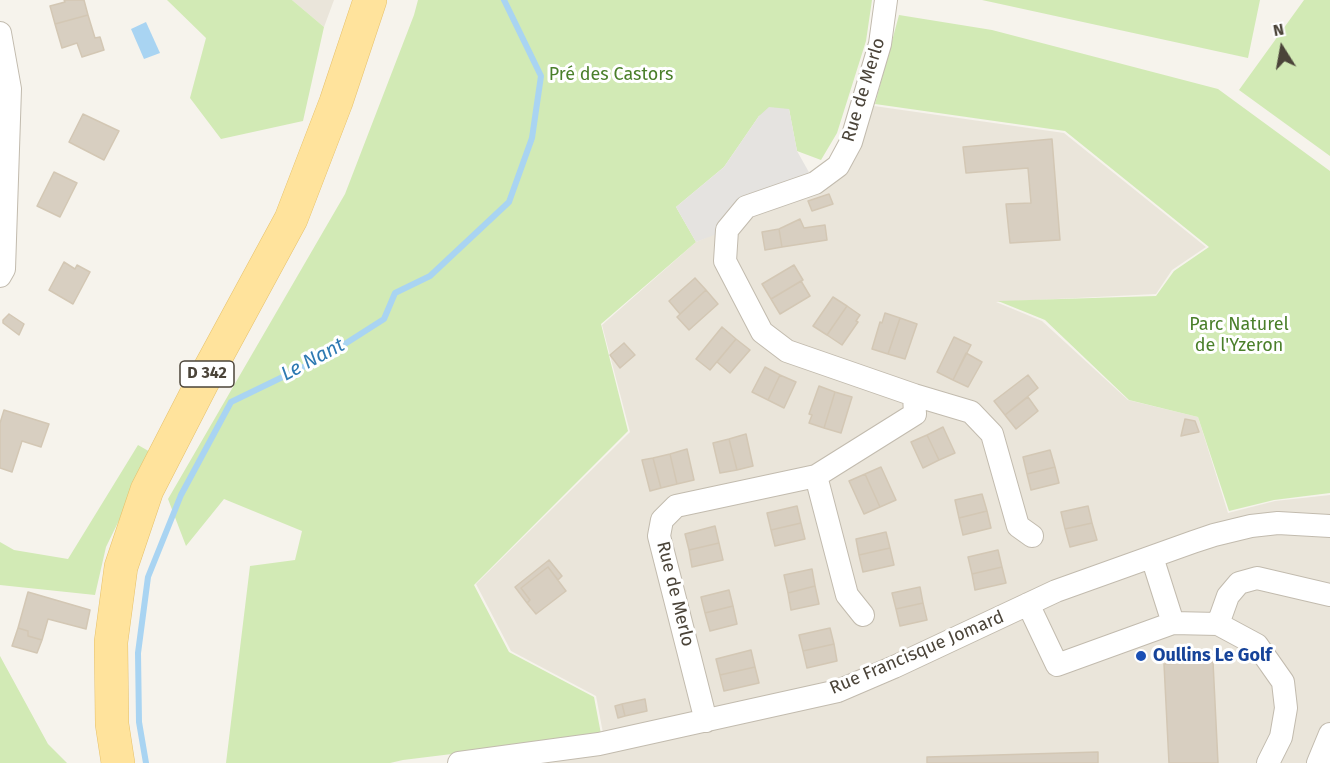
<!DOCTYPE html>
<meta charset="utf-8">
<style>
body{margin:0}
#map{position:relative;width:1330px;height:763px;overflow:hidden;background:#f6f3ec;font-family:"Fira Sans",sans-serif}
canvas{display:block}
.north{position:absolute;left:1252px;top:18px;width:60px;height:60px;-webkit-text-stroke:4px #fff;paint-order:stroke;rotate:349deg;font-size:16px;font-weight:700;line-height:24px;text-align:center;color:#4b4439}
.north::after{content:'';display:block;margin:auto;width:21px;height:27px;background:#4b4439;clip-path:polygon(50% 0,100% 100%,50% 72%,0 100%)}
</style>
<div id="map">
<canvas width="1330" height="763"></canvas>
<div class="north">N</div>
</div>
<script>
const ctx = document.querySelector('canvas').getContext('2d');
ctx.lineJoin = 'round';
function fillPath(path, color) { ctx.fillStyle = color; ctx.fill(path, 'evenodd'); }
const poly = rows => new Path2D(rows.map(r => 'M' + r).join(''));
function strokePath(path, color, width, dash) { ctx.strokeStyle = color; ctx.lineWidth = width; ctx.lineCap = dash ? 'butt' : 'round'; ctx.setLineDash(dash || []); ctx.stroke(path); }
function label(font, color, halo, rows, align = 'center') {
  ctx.font = font + ' "Fira Sans",sans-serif'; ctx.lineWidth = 6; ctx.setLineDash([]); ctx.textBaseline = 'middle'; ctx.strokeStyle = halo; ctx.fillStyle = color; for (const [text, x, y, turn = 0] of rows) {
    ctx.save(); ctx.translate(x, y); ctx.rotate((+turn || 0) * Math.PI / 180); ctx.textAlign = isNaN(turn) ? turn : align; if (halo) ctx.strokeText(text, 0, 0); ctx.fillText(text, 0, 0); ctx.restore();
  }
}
fillPath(poly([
 [292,0,334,0,324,27],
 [874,106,1064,133,1206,247,1172,270,1156,294,996,302,1042,321,1128,400,1198,417,1228,513,1275,501,1330,495,1330,763,546,763,543,741,603,733,596,696,511,651,476,584,630,432,602,325,696,242,838,179]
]), '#eae5da');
fillPath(poly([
 [167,0,292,0,324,27,303,121,221,139,190,98,206,38],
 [418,0,872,0,866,41,837,133,821,160,797,151,789,109,759,116,724,167,676,207,696,242,601,324,628,431,474,585,509,652,594,697,601,734,582,738,403,760,390,763,226,763,250,566,295,560,302,531,224,499,186,546,168,499,345,194,414,15],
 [982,0,1260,0,1248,58],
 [1304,0,1330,0,1330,156,1239,90],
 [899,15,992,30,1218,89,1330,171,1330,493,1274,500,1229,511,1198,417,1129,400,1045,320,998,301,1156,296,1174,271,1209,247,1065,131,875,104],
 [138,445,152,453,106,547,95,595,0,585,0,542,14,550,68,559],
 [0,656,48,744,67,763,0,763]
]), '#d2eab5');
fillPath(poly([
 [769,107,789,109,797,151,815,183,727,230,696,242,676,207,724,167,759,116]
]), '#e5e3e0');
fillPath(poly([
 [146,22,160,53,144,59,131,29]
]), '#a9d4f2');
strokePath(poly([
 [146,763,139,722,138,653,148,577,181,495,231,402,326,356,384,319,395,293,430,276,509,202,532,138,541,76,504,0]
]), '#a9d4f2', 6);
const building = poly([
 [64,0,84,0,88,15,55,24,50,6,65,2,64,0],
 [88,15,95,38,100,37,104,50,82,57,77,43,62,48,55,24,88,15],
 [83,114,119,131,104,160,69,142,83,114],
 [1052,139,1060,240,1010,243,1006,204,1031,203,1028,168,966,173,963,147,1052,139],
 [54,172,77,183,60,217,37,206,54,172],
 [829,194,833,204,812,211,808,201,829,194],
 [800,219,804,228,825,225,827,240,782,247,779,229,800,219],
 [779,229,782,247,765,250,762,232,779,229],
 [64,262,75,269,77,265,90,272,73,304,49,290,64,262],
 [794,265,803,280,771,299,762,284,794,265],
 [695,278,706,290,680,314,669,301,695,278],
 [801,281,810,296,780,314,771,299,801,281],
 [706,290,718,304,689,330,677,317,706,290],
 [833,297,847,306,827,335,813,326,833,297],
 [847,306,860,315,856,321,858,322,842,345,827,335,847,306],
 [885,313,900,318,888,354,872,349,880,322,882,323,885,313],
 [9,314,24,324,19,335,3,323,3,320,9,314],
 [900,318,917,324,905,359,888,354,900,318],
 [722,327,736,339,710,370,696,359,722,327],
 [954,337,971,345,953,380,937,372,954,337],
 [736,339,750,350,730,373,717,362,736,339],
 [624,343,635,355,620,368,610,355,624,343],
 [966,353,982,362,968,387,953,380,966,353],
 [765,367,780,375,768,400,752,392,765,367],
 [780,375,796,382,784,408,768,400,780,375],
 [1028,375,1038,388,1005,415,994,401,1028,375],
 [819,386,835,392,824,428,809,423,812,415,809,414,819,386],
 [835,392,852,397,841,433,824,428,835,392],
 [1028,397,1038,411,1016,429,1005,415,1028,397],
 [4,410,49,424,41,447,22,441,12,472,0,468,0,423,4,410],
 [1185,419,1195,421,1199,432,1181,436,1185,419],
 [943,427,955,453,939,460,927,435,943,427],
 [746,434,753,466,737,470,729,439,746,434],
 [927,435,939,460,923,468,911,442,927,435],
 [729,439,737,470,720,473,713,443,729,439],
 [687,449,694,480,677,484,670,454,687,449],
 [1050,450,1055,467,1027,474,1023,457,1050,450],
 [670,454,677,484,661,488,653,458,670,454],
 [653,458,661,488,650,491,642,460,653,458],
 [881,467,896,500,880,507,865,474,881,467],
 [1055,467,1059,483,1031,490,1027,474,1055,467],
 [865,474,880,507,864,514,849,481,865,474],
 [982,494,987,511,959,518,955,500,982,494],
 [797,506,801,523,771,530,767,513,797,506],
 [1088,506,1092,523,1065,529,1061,512,1088,506],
 [987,511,991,528,963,535,959,518,987,511],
 [801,523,805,539,775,546,771,530,801,523],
 [1092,523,1097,540,1070,547,1065,529,1092,523],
 [715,526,719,543,689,550,685,534,715,526],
 [886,532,890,548,859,555,856,539,886,532],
 [719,543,723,560,692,567,689,550,719,543],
 [890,548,894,565,863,572,859,555,890,548],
 [998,550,1002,567,972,574,968,557,998,550],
 [549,560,562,576,558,580,548,567,521,588,530,600,527,603,515,587,549,560],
 [548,567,566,591,536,614,527,603,530,600,521,588,548,567],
 [1002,567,1006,583,975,590,972,574,1002,567],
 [812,569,815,586,788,593,784,575,812,569],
 [815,586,819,604,791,610,788,593,815,586],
 [920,587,923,603,896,609,892,593,920,587],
 [729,590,733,606,705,613,701,597,729,590],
 [28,592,90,610,86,629,48,619,42,640,28,636,28,631,18,628,28,592],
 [923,603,927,620,900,626,896,609,923,603],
 [733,606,737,624,710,631,705,613,733,606],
 [18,628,28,631,28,636,42,640,37,653,12,646,18,628],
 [830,628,834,644,803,651,799,635,830,628],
 [834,644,837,661,807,668,803,651,834,644],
 [751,650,755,667,720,675,716,659,751,650],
 [1213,662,1218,763,1169,763,1164,664,1213,662],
 [755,667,759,683,724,691,720,675,755,667],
 [645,699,647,711,625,716,622,704,645,699],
 [622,704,625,716,618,718,615,706,622,704],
 [1098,752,1098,763,927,763,927,757,1098,752]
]);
fillPath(building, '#d8cfc1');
strokePath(building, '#d3c7b4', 1.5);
const street = poly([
 [0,33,10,89,4,269,0,276],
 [914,395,971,412,992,434,1018,526,1032,536],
 [816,476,847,595,863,615],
 [1152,557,1173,623],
 [1028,604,1057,665,1173,623,1218,624,1257,645,1283,682,1286,708,1281,737,1268,763],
 [1218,624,1228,596,1239,583,1257,578,1330,595],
 [706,721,659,536,662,520,676,506,816,476,915,414,914,395,787,351,762,332,725,261,727,230,746,207,815,183,838,166,851,142,880,44,886,0],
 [459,763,599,744,838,691,894,667,1056,591,1193,542,1214,535,1251,526,1278,523,1330,526],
 [1318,763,1330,734]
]);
const primary = poly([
 [118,763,112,724,111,642,121,567,147,490,202,383,291,219,336,102,370,0]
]);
strokePath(street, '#c2bbae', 24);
strokePath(primary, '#e6c16a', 34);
strokePath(street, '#fff', 22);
strokePath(primary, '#ffe39c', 33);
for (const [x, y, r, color] of [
 [1141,656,6,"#1a4fb4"]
]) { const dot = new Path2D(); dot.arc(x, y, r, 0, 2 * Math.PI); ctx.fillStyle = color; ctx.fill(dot); strokePath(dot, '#fff', 2); }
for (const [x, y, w] of [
 [207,374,54]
]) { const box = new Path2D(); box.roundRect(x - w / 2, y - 13, w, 26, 4.5); ctx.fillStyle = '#fff'; ctx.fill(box); strokePath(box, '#4b4439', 1.5); }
label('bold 16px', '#4b4439', null, [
 ["D 342",207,374]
]);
label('18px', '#4a7f2a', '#fff', [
 ["Pré des Castors",611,75],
 ["Parc Naturel",1239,325],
 ["de l'Yzeron",1239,346]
]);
label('18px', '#4b4439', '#fff', [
 ["Rue de Merlo",864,90,-73],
 ["Rue de Merlo",675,594,76],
 ["Rue Francisque Jomard",917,653,-23]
]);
label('bold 18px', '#164399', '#fff', [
 ["Oullins Le Golf",1153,656]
], 'left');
label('italic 20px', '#2e7ab2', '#fff', [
 ["Le Nant",313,360,-28]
]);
</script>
